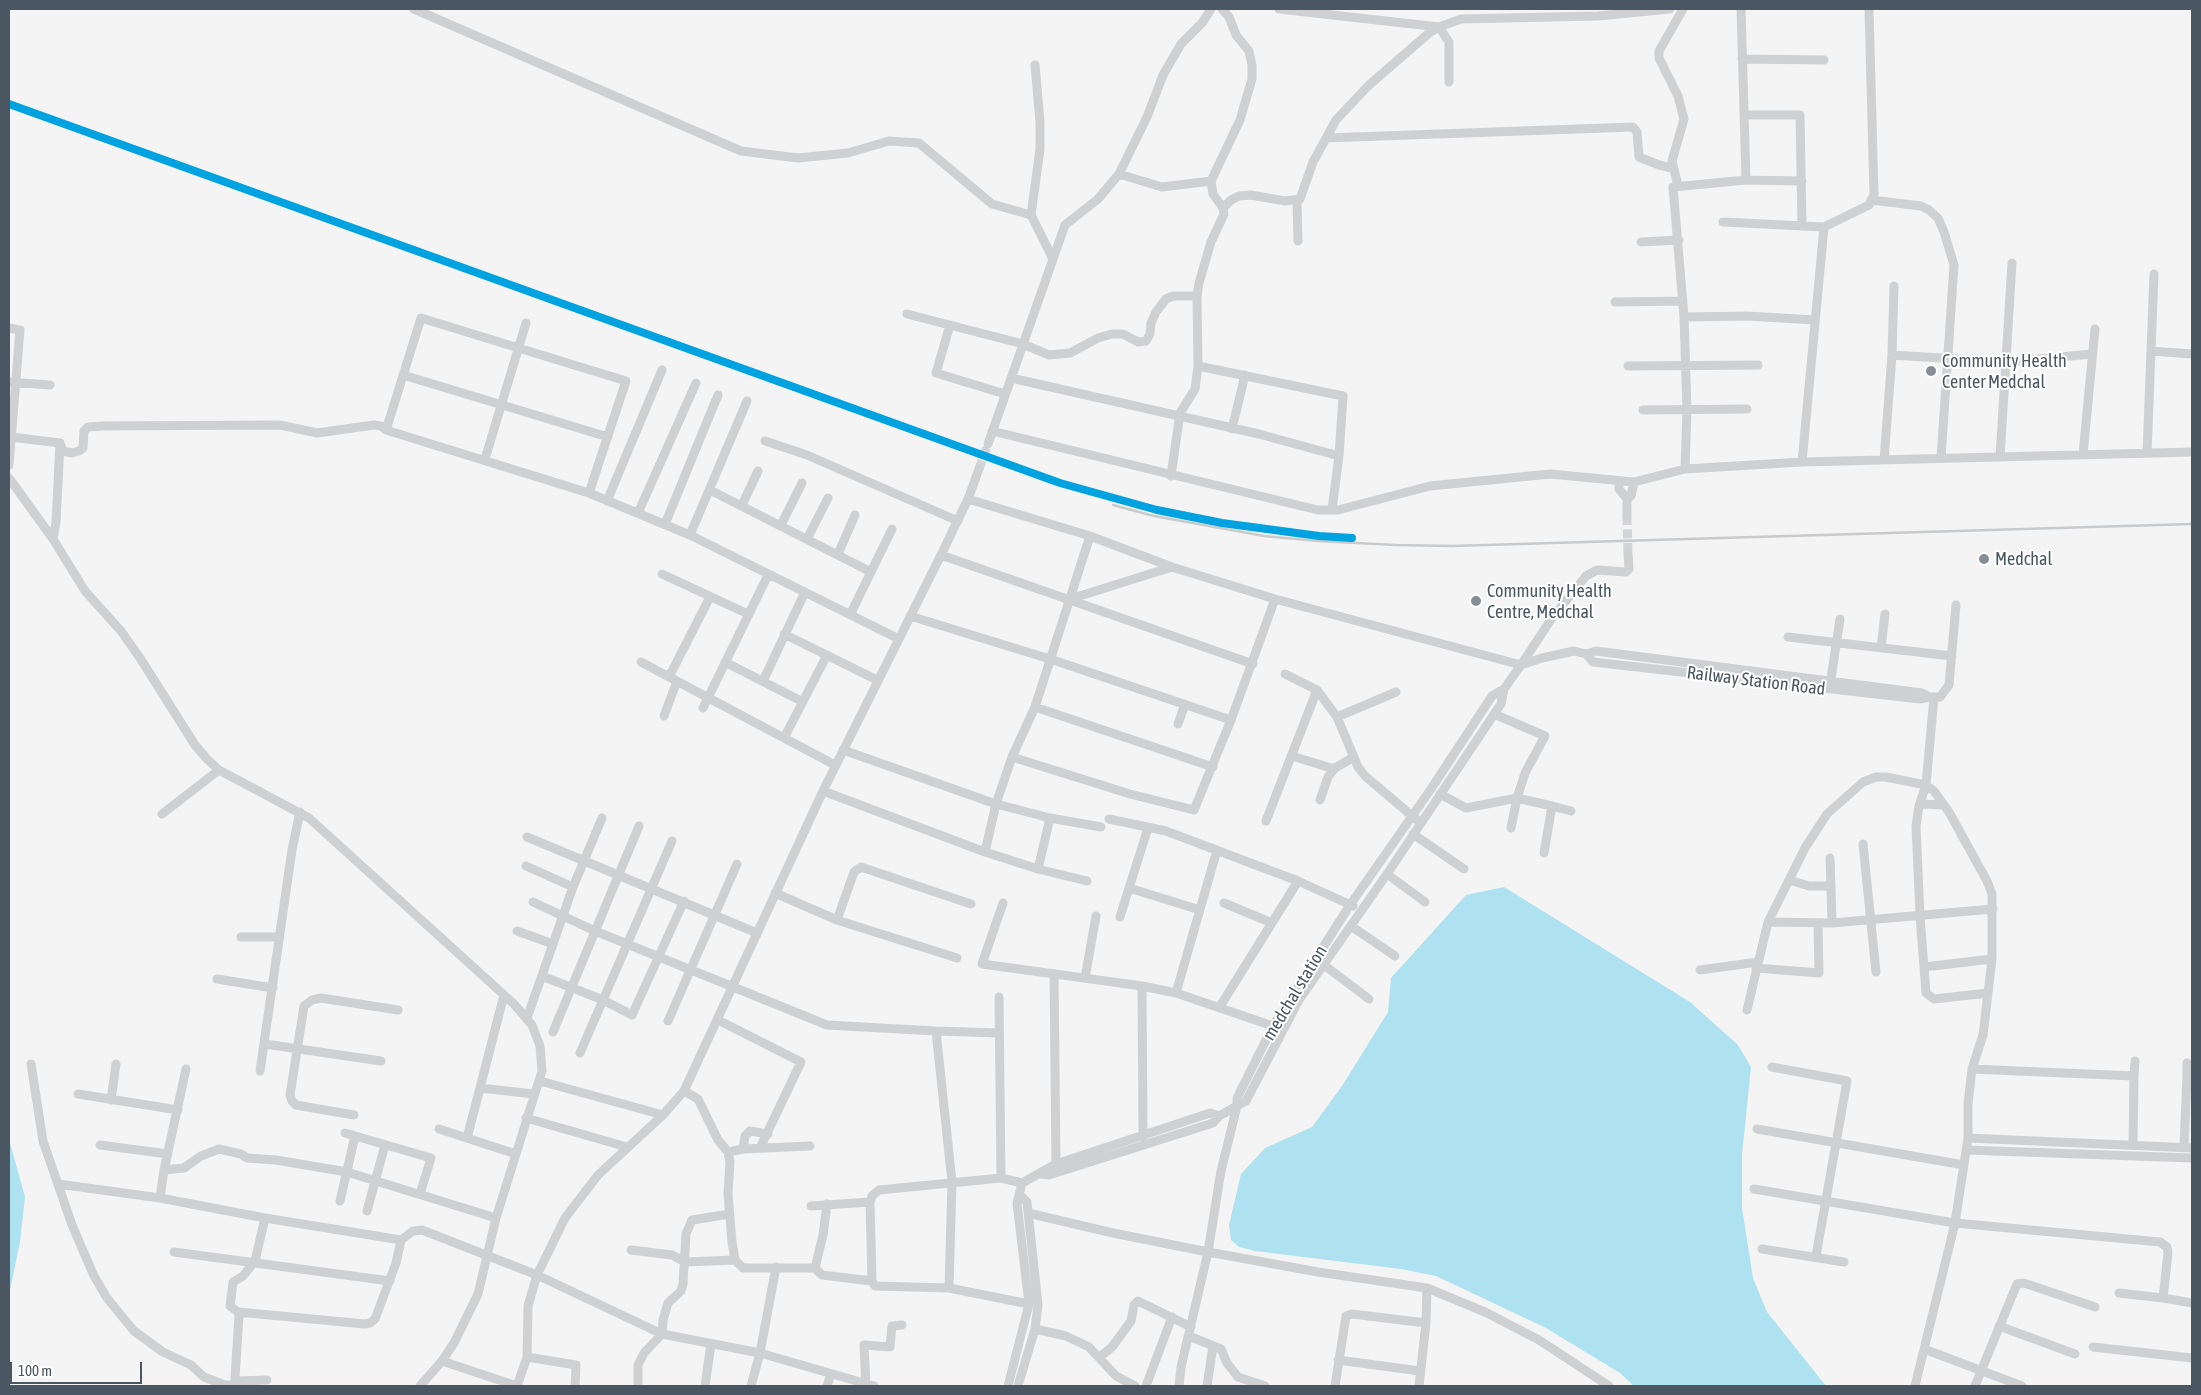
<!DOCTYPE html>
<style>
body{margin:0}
#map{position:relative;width:2201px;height:1395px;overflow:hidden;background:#f4f4f4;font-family:"Asap Condensed",sans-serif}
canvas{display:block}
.frame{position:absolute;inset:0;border:10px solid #4a5661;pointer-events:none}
.scale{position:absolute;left:10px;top:1362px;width:132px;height:22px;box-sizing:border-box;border:2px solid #4a5661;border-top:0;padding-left:6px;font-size:15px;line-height:18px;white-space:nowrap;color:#4a5661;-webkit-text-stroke:4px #fff;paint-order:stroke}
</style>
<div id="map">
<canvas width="2201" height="1395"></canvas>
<div class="frame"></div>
<div class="scale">100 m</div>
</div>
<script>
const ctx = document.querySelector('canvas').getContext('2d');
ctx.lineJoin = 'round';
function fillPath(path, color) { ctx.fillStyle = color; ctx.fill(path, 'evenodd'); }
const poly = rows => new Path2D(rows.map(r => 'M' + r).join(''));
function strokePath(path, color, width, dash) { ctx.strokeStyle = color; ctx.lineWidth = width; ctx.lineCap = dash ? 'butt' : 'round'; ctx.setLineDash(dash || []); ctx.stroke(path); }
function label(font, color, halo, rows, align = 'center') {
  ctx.font = font + ' "Asap Condensed",sans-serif'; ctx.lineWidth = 4; ctx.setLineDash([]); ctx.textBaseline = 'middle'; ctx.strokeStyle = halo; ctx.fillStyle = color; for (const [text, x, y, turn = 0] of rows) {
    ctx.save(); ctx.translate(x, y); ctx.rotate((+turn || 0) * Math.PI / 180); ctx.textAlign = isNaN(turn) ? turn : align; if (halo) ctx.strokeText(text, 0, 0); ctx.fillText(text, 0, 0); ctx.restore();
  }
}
fillPath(poly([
 [1504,887,1690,1002,1738,1045,1751,1067,1742,1155,1742,1208,1753,1278,1767,1312,1826,1386,1634,1386,1620,1373,1546,1328,1436,1276,1401,1269,1255,1251,1239,1247,1231,1240,1229,1225,1241,1174,1265,1148,1312,1127,1342,1086,1388,1012,1391,978,1466,895],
 [9,1139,25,1197,20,1242,9,1295]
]), '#aee2f0');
strokePath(poly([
 [979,469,988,444],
 [1627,516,1628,553]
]), '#d2d4d7', 9, [9, 4.5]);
strokePath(poly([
 [414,9,741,151,798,158,848,153,889,141,919,143,992,204,1031,215],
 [1279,9,1439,27,1449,42,1449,82],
 [1741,9,1746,180],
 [1742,59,1824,60],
 [1035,65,1040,122,1040,149,1031,215,1053,259],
 [1744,115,1800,115,1802,226],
 [1326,138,1633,127,1637,132,1639,157,1659,165,1672,168],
 [1119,174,1162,187,1211,181],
 [1678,186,1672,161,1684,119,1678,96,1659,58,1659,51,1683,9],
 [1871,200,1921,206,1929,210,1938,218,1944,232,1954,265,1941,458],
 [1297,201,1298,241],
 [1223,208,1231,200,1239,196,1251,195,1285,201,1300,199,1313,162,1336,120,1368,86,1429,33,1439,27,1461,19,1598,16,1670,9],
 [1723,222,1824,227],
 [1641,242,1679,240],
 [1615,302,1683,301],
 [907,314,1023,344,1049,355,1070,353,1098,338,1112,334,1123,334,1138,342,1146,341,1150,334,1151,323,1156,312,1166,299,1173,296,1197,296],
 [1684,317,1747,316,1815,320],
 [950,325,936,373,1005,394],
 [9,328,20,330,9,465],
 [2151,351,2192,354],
 [1892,355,2006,362,2092,354],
 [1198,366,1343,396,1339,456,1332,510],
 [1628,366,1758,365],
 [403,375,608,437],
 [1011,378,1259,434,1339,456],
 [9,382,50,385],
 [1643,410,1747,409],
 [1232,429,1245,375],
 [386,430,421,318,626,381,589,493],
 [992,431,1318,510,1338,510,1430,486,1550,474,1634,482,1685,469,1802,462,2192,452],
 [11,437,60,443,56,522,53,539],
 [765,441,807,455,958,521],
 [60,443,63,451,72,453,79,451,83,448,84,431,88,427,103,426,280,425,317,433,374,425,381,426,386,430,589,493,690,535,899,639],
 [988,444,1065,225,1098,199,1119,174,1147,117,1163,75,1181,44,1202,23,1211,9],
 [2147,453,2154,274],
 [2083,454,2095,329],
 [2000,457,2012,263],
 [485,459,526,323],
 [1884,460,1892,355,1894,286],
 [1802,462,1824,227,1869,205,1874,195,1869,9],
 [1685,469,1687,410,1684,317,1673,187,1746,180,1802,181],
 [1171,476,1180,413,1195,389,1198,366,1197,296,1199,283,1211,242,1224,214,1223,208,1213,194,1211,181,1240,120,1252,79,1252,65,1249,51,1236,35,1229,17,1222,9],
 [9,478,53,539,85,591,121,631,140,658,195,745,207,759,219,770,309,818,514,1004,532,1025,540,1046,542,1071,496,1218,478,1294,454,1343,442,1361,420,1386],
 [1619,481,1619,489,1627,499],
 [710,490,871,572],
 [968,499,1090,536,1172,567,1275,599,1521,665,1552,618,1586,576,1597,570,1626,572,1629,569,1628,553],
 [607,501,662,370],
 [742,505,758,471],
 [638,513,696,383],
 [1627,516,1627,499,1631,496,1634,482],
 [665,524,718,395],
 [781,525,802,483],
 [690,535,747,401],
 [807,539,828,498],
 [838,554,855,515],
 [941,555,1253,664],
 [662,574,748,614],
 [1070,599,1172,567],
 [850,615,892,529],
 [910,616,1050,659,1231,720,1275,599],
 [784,634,877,680],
 [1788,637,1952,656],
 [1881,648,1885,614],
 [1596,651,1922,693,1929,697,1920,699,1593,662,1586,654,1596,651],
 [827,655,784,738,835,765],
 [641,662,784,738],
 [725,662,803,702],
 [1285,674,1317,690,1337,717,1358,767,1365,776,1417,820],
 [669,677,710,597],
 [763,681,805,592],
 [1830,685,1840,619],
 [1929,697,1940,697,1949,685,1956,605],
 [1035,707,1213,767],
 [703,708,768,575],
 [1494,714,1545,736,1525,773,1517,798,1552,806,1544,853],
 [664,716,677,681],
 [1337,717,1396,692],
 [1178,724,1185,704],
 [843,750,996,804,1050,818,1101,827],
 [1292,756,1331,768,1335,768,1354,757],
 [1012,757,1130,794,1194,810,1231,720],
 [823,791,985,852,1038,869,1087,881],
 [1440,794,1466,808,1517,798,1511,828],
 [1320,800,1328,777,1335,768],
 [1944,805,1923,804,1919,806,1916,826,1920,916,1926,993,1934,999,1988,993],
 [1552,806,1571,811],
 [1919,806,1926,785,1934,697],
 [162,814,219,770],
 [1109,819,1166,831,1298,881,1353,906],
 [1266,821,1317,690],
 [1413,834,1464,869],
 [527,837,757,933],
 [1863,844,1876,972],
 [985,852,996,804,1012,757,1035,707,1090,536],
 [1830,858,1832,923],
 [526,866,573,887],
 [1038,869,1050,818],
 [1387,874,1425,902],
 [1789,880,1809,886,1831,886],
 [1129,888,1148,828],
 [775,893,837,920,957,958],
 [533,902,595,931,827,1025,936,1031],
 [1003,903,982,964,1142,986,1176,993,1273,1026],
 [1224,903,1272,923],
 [1120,917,1129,888,1200,910],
 [837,920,854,872,861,867,971,904],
 [1768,922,1832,923,1993,909],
 [1351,926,1395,956],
 [517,931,553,944],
 [241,937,280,937],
 [1324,965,1369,999],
 [1924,967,1992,959],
 [1756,968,1819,973,1818,924],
 [1700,970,1758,962],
 [1054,975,1056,1164],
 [542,976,603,1000,632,1015,684,901],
 [1085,978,1096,916],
 [217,979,273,988],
 [1142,986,1143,1137],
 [1176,993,1217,850],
 [999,997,1001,1178,1022,1183],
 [1219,1008,1298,881],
 [1747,1010,1768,922,1805,848,1827,814,1863,782,1876,777,1886,777,1926,785,1934,791,1949,812,1987,881,1992,894,1992,959,1983,1035,1972,1069,1968,1104,1968,1138,1955,1223,1915,1386],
 [527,1018,573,887,602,818],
 [718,1020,801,1062,760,1148],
 [668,1021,737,864],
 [553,1032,639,826],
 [265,1044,381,1061],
 [580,1053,672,841],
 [31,1064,43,1141,72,1225,94,1276,107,1298,134,1331,163,1352,191,1365,204,1377,225,1385,237,1385,235,1378,239,1315,238,1312,230,1306,233,1282,243,1276,255,1261,265,1218,401,1240],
 [1772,1067,1847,1081,1816,1256],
 [186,1069,164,1170,160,1198,265,1218],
 [1972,1069,2134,1076,2133,1145],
 [260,1071,292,850,300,812],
 [2187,1075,2187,1063],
 [2134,1076,2135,1061],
 [540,1081,663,1115],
 [480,1088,534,1094],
 [684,1091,698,1099,718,1140,728,1152,730,1162,728,1194,732,1242,735,1260,743,1268,815,1268,822,1275,872,1281,875,1286,949,1288,1029,1304],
 [78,1094,178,1110],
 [111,1100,116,1064],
 [354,1115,296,1105,292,1101,290,1095,304,1006,312,1000,321,998,398,1010],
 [526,1118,627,1147],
 [439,1129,516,1154],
 [1757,1129,1964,1165],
 [345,1133,431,1158,420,1194],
 [467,1138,504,995],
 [1968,1138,2192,1148],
 [100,1145,168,1154],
 [2184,1148,2187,1075,2192,1076],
 [743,1149,810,1146],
 [1966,1150,2192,1158],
 [728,1152,743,1149,745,1136,750,1131,768,1134],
 [164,1170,184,1168,201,1156,219,1149,241,1154,247,1158,276,1160,347,1172,496,1218],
 [1041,1174,1049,1175,1213,1123,1219,1116,1246,1101,1299,1000,1387,874,1501,704,1504,689,1521,665,1542,658,1574,651,1586,654],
 [58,1184,160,1198],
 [1754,1189,1955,1223,2160,1242,2167,1247,2168,1253,2163,1298,2192,1303],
 [340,1201,355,1136],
 [870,1202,872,1281],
 [811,1206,870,1202,872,1196,879,1190,1001,1178],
 [367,1211,385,1145],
 [1028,1213,1113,1233,1208,1252,1318,1272,1427,1288,1485,1312,1539,1340,1609,1386],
 [1762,1249,1844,1262],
 [631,1250,672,1255,685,1262,735,1260],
 [174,1252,390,1281],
 [815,1268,823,1235,827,1204],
 [949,1288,952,1182,936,1031,999,1033],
 [2119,1293,2163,1298],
 [238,1312,365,1324,370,1323,375,1319,396,1263,401,1240,413,1231,422,1230,537,1275,662,1334,760,1353,874,1386],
 [1999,1326,2075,1354],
 [1035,1329,1066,1336,1089,1347,1116,1376,1135,1386],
 [1189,1336,1221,1349,1227,1363,1238,1377,1265,1386],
 [2093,1347,2192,1358],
 [1924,1349,2022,1386],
 [527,1357,576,1365,575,1386],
 [1100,1357,1112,1347,1131,1321,1134,1305,1138,1301,1191,1327],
 [1338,1360,1420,1371],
 [442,1361,517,1386],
 [235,1381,267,1380],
 [638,1383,638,1365,644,1353,662,1334,663,1320,668,1303,681,1291,683,1284,686,1234,692,1220,730,1214],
 [517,1386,527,1357,528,1306,537,1275,565,1218,598,1175,663,1115,684,1091,823,791,941,555,968,499,979,469],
 [705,1386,711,1344],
 [751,1386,760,1353,776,1267],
 [827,1386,831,1374],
 [866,1386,864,1345,890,1347,892,1326,902,1325],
 [1008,1386,1029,1304,1017,1203,1022,1183,1056,1164,1210,1113,1219,1116],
 [1018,1386,1035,1329,1038,1305,1027,1202,1020,1195],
 [1146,1386,1172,1317],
 [1179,1386,1181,1367,1208,1252,1221,1171,1237,1106,1237,1098,1273,1026,1350,905,1431,789,1492,696,1504,689],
 [1207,1386,1213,1346],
 [1335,1386,1346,1316,1352,1314,1426,1323],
 [1419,1386,1426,1323,1427,1288],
 [1975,1386,2017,1284,2024,1283,2095,1307]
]), '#ced0d2', 9);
strokePath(poly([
 [1113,505,1154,516,1264,536,1317,541,1396,545,1452,546,2192,524]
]), '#c9cacc', 2.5);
strokePath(poly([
 [9,104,1060,483,1157,510,1222,523,1319,536,1352,538]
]), '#00a3e0', 8);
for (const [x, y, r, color] of [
 [1931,371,6,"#868d94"],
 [1984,559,6,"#868d94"],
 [1476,601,6,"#868d94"]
]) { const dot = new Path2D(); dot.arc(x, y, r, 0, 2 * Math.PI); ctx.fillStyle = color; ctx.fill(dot); strokePath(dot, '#fff', 2); }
label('18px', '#4a5661', '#fff', [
 ["Community Health",1942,361],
 ["Center Medchal",1942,382],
 ["Medchal",1995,559],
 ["Community Health",1487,591],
 ["Centre, Medchal",1487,612]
], 'left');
label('18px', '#4a5661', '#fff', [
 ["Railway Station Road",1756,681,7],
 ["medchal station",1295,993,-59]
]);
</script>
